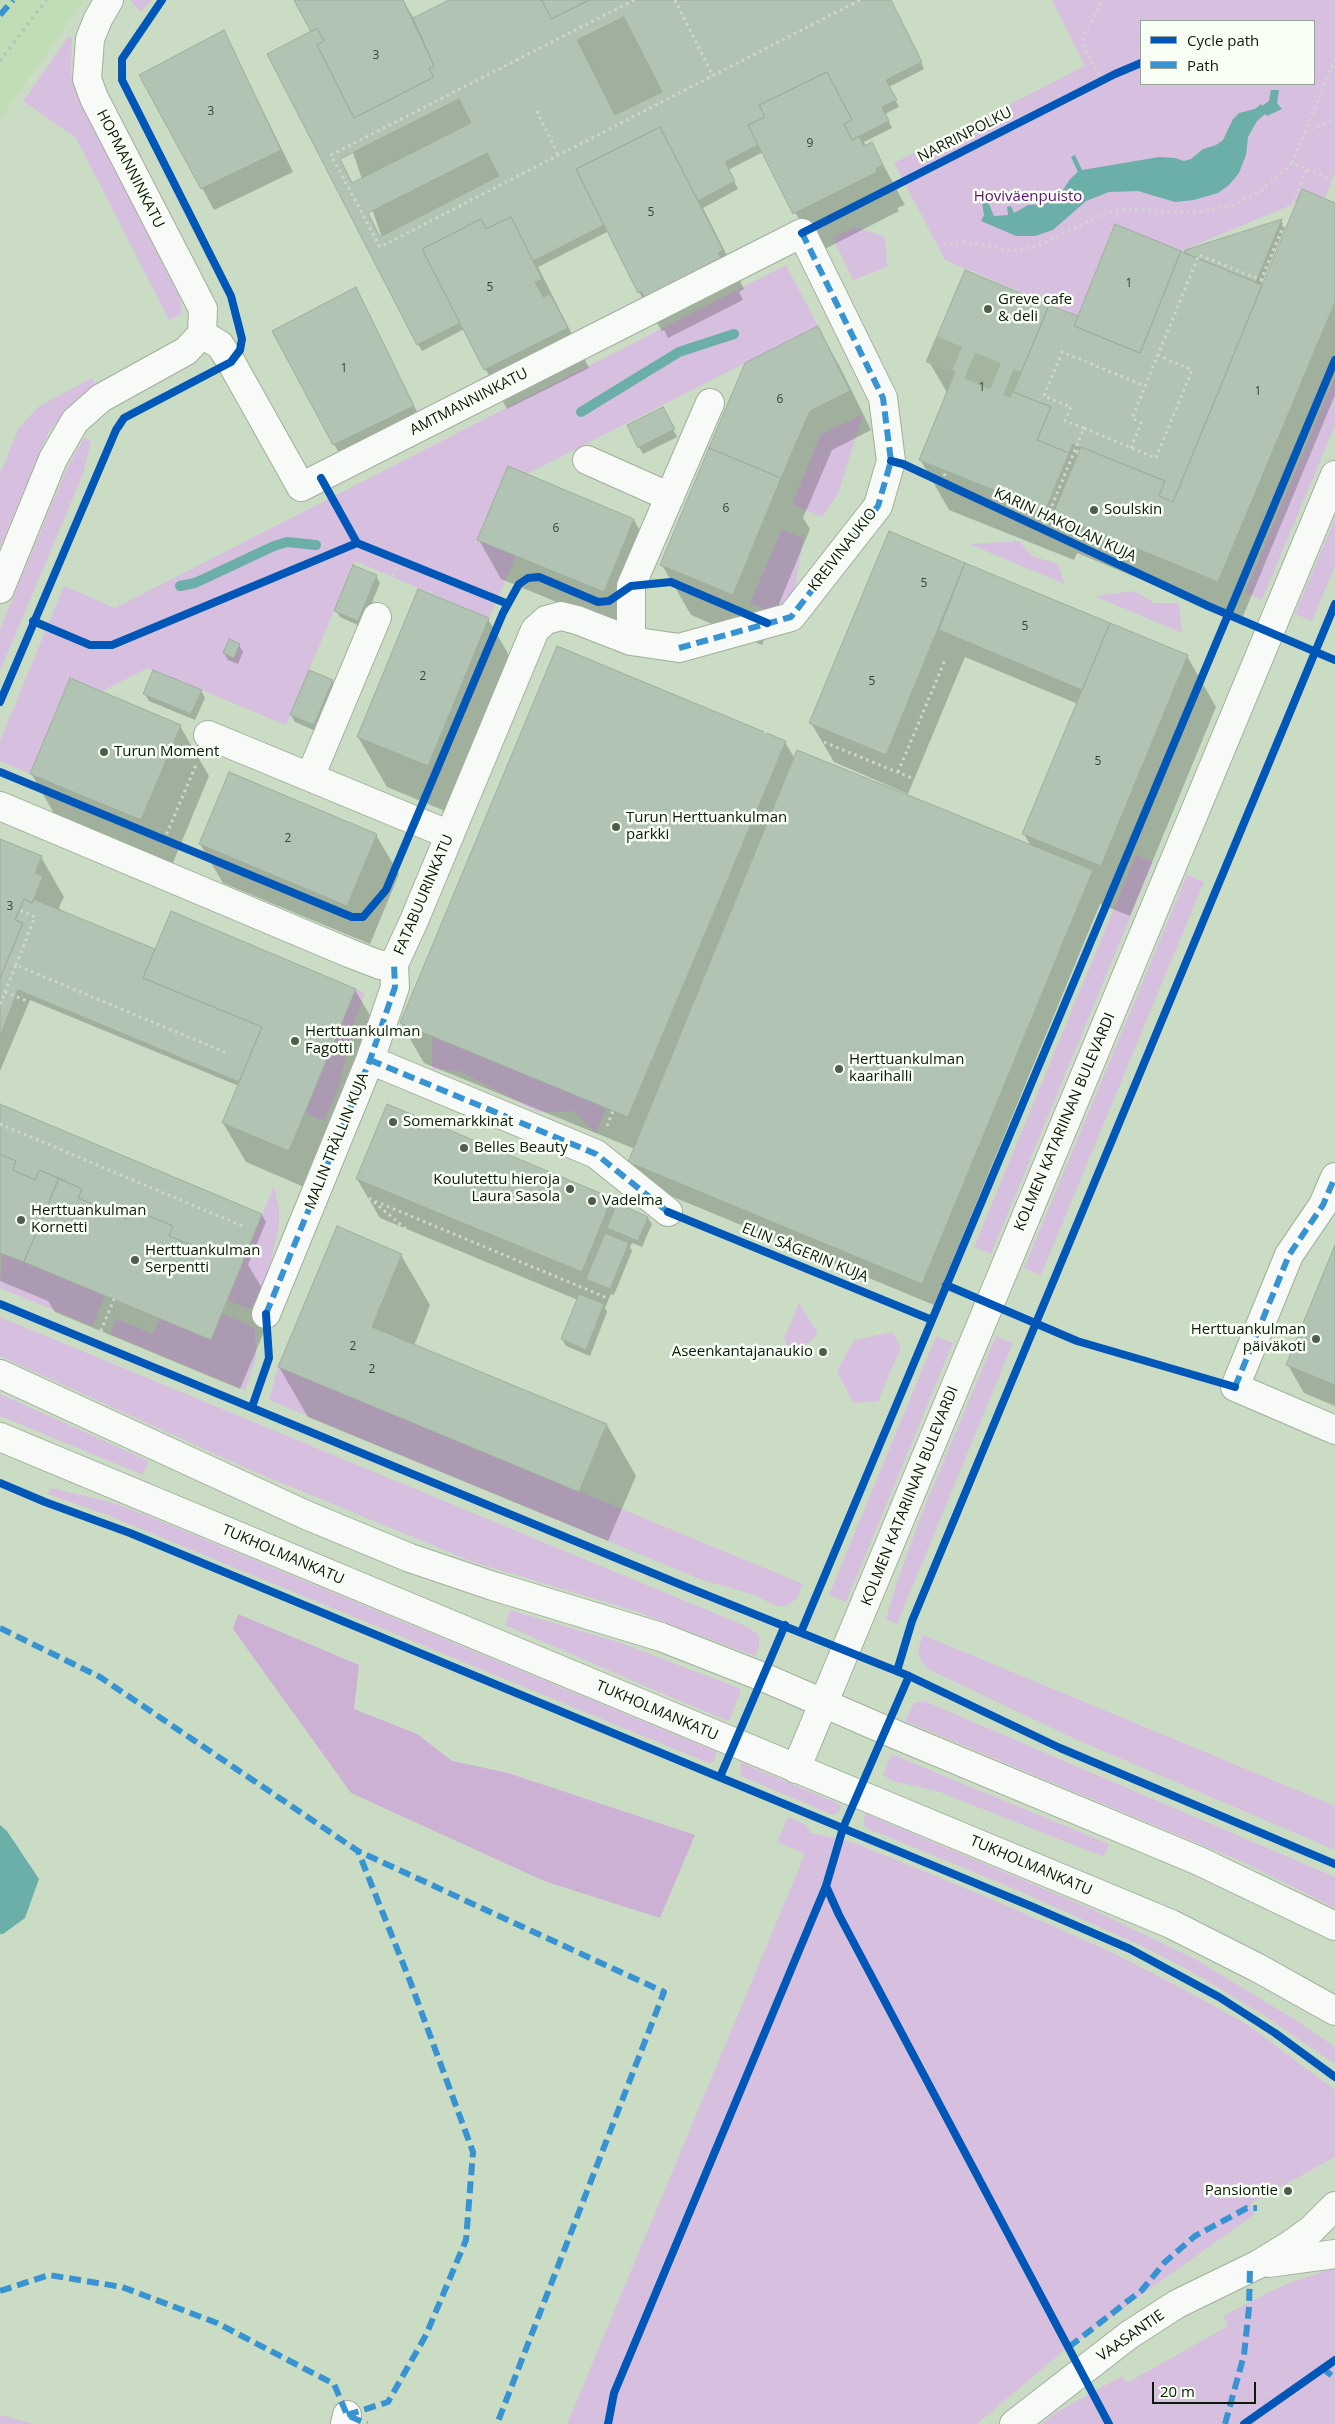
<!DOCTYPE html>
<meta charset="utf-8">
<style>
body{margin:0}
#map{position:relative;width:1335px;height:2424px;overflow:hidden;background:#cadcc4;font-family:"Open Sans",sans-serif}
canvas{display:block}
.legend{position:absolute;left:1140px;top:20px;width:175px;height:65px;box-sizing:border-box;background:#f8fff5;border:1px solid #9aa397;margin:0;padding:6px 9px;list-style:none;font-size:15px;color:#0d1909}
.legend li{display:flex;align-items:center;gap:10px;height:25px}
.legend b{width:25px;border:1px solid #9aa397}
.scale{position:absolute;left:1152px;top:2382px;width:104px;height:22px;box-sizing:border-box;border:2px solid #0d1909;border-top:0;padding-left:6px;font-size:15px;line-height:18px;white-space:nowrap;color:#0d1909;-webkit-text-stroke:4px #f8fff5;paint-order:stroke}
</style>
<div id="map">
<canvas width="1335" height="2424"></canvas>
<ul class="legend">
<li><b style="height:6px;background:#0057b8"></b>Cycle path</li>
<li><b style="height:6px;background:#3893d2"></b>Path</li>
</ul>
<div class="scale">20 m</div>
</div>
<script>
const ctx = document.querySelector('canvas').getContext('2d');
ctx.lineJoin = 'round';
function fillPath(path, color) { ctx.fillStyle = color; ctx.fill(path, 'evenodd'); }
const poly = rows => new Path2D(rows.map(r => 'M' + r).join(''));
function strokePath(path, color, width, dash) { ctx.strokeStyle = color; ctx.lineWidth = width; ctx.lineCap = dash ? 'butt' : 'round'; ctx.setLineDash(dash || []); ctx.stroke(path); }
function label(font, color, halo, rows, align = 'center') {
  ctx.font = font + ' "Open Sans",sans-serif'; ctx.lineWidth = 5; ctx.setLineDash([]); ctx.textBaseline = 'middle'; ctx.strokeStyle = halo; ctx.fillStyle = color; for (const [text, x, y, turn = 0] of rows) {
    ctx.save(); ctx.translate(x, y); ctx.rotate((+turn || 0) * Math.PI / 180); ctx.textAlign = isNaN(turn) ? turn : align; if (halo) ctx.strokeText(text, 0, 0); ctx.fillText(text, 0, 0); ctx.restore();
  }
}
fillPath(poly([
 [0,0,84,0,0,119]
]), '#c0ddb6');
fillPath(poly([
 [130,0,152,0,141,12],
 [1052,0,1335,0,1335,173,1325,198,1302,189,1296,203,1181,251,1115,224,1078,316,945,260,894,163,1085,66],
 [1141,21,1314,21,1314,84,1141,84],
 [69,36,72,38,71,74,79,99,180,298,182,314,169,320,76,138,23,101],
 [855,227,885,237,887,267,853,280,833,238],
 [786,265,818,326,527,474,508,467,477,539,516,556,489,618,355,561,286,725,148,668,102,691,70,678,30,774,0,761,0,741,64,586,115,608],
 [1335,376,1335,425,1262,600,1245,593],
 [92,378,96,385,71,406,49,431,0,547,0,474,18,429,38,407],
 [863,414,838,494,822,517,792,504,821,434],
 [85,437,91,441,83,474,0,671,0,629,67,468],
 [1335,518,1335,566,1312,621,1295,614],
 [782,529,803,538,794,596,775,613,750,603],
 [1019,541,1032,556,1058,564,1065,584,969,544],
 [1134,591,1154,603,1179,603,1182,633,1095,596],
 [1136,855,1153,862,991,1254,974,1247],
 [1187,875,1204,882,1041,1275,1024,1268],
 [356,989,363,992,364,996,351,1031,339,1086,324,1121,304,1113],
 [432,1036,606,1108,596,1133,574,1111,538,1112,459,1071,432,1069],
 [274,1186,279,1209,279,1226,266,1282,250,1309,227,1300],
 [2,1252,105,1296,92,1326,0,1288],
 [799,1303,818,1334,793,1356,784,1338],
 [222,1313,255,1328,256,1358,245,1390,110,1334,116,1319,153,1334,160,1318],
 [0,1317,748,1627,759,1635,759,1647,755,1656,635,1611,473,1562,248,1469,0,1356],
 [892,1332,901,1347,878,1401,853,1403,837,1371,854,1340],
 [936,1336,953,1343,846,1602,829,1595],
 [996,1336,1013,1343,897,1624,886,1619,896,1585,922,1513],
 [278,1367,803,1584,797,1598,787,1606,776,1606,755,1595,702,1580,269,1400],
 [0,1394,149,1461,143,1475,0,1416],
 [51,1488,107,1501,143,1514,717,1752,714,1760,711,1763,706,1762,107,1515,48,1494],
 [510,1610,621,1643,741,1689,730,1720,728,1721,633,1681,505,1625],
 [923,1635,1335,1806,1335,1850,1075,1739,930,1670,921,1661,918,1650],
 [924,1701,1335,1877,1335,1908,1245,1863,905,1721,914,1703],
 [891,1754,1109,1844,1104,1857,937,1791,892,1781,883,1775],
 [740,1762,841,1805,839,1812,833,1815,741,1776],
 [866,1814,1089,1908,1195,1959,1297,2021,1335,2047,1335,2064,1262,2014,1185,1968,1144,1947,1003,1884,866,1828,863,1821],
 [788,1817,806,1825,811,1833,854,1843,989,1898,1109,1951,1185,1990,1248,2025,1335,2090,1335,2157,1250,2204,1255,2214,1062,2352,977,2424,567,2424,805,1854,777,1842],
 [1335,2268,1335,2424,1042,2424,1055,2413,1122,2376,1127,2383,1228,2326,1223,2316,1265,2294,1291,2282],
 [0,2415,36,2424,0,2424]
]), '#d7c0df');
fillPath(poly([
 [238,1614,359,1665,354,1709,417,1734,452,1761,508,1773,695,1835,660,1918,544,1881,351,1793,233,1629]
]), '#ccb1d4');
fillPath(poly([
 [1271,90,1279,90,1277,103,1282,109,1267,116,1265,114,1257,121,1248,137,1246,155,1239,173,1229,185,1218,193,1194,200,1175,202,1138,191,1109,192,1086,201,1053,230,1035,236,1016,236,981,221,984,215,982,203,988,202,994,216,1008,215,1007,207,1011,206,1014,213,1028,205,1045,204,1058,198,1070,179,1078,172,1071,157,1075,155,1082,170,1159,157,1175,158,1184,161,1191,159,1203,149,1216,145,1223,140,1233,119,1239,113,1255,109,1261,104,1262,106,1269,101],
 [0,1825,7,1831,39,1879,25,1918,3,1934,0,1934]
]), '#6caea8');
fillPath(poly([
 [296,0,403,0,414,19,451,0,890,0,924,69,889,87,899,107,885,114,892,128,864,142,866,147,872,144,905,205,897,208,899,211,817,253,763,152,728,170,738,189,703,208,744,289,739,292,743,300,668,338,664,330,662,331,639,292,609,231,538,267,589,368,507,409,464,329,422,351,418,344,312,32],
 [224,32,293,172,214,210,141,75],
 [1335,204,1335,395,1241,621,1077,553,1074,560,949,510,920,459,948,394,928,360,1049,306,1078,318,1185,254,1186,251,1281,221,1285,227,1261,285,1263,289],
 [1077,450,1080,451,1078,457,1076,452],
 [356,288,425,428,346,466,273,332],
 [818,328,840,367,871,430,832,450,803,518,810,529,762,645,691,615,662,565],
 [666,415,677,437,643,454,628,426],
 [634,520,656,559,627,631,501,579,479,540],
 [890,532,1187,656,1216,707,1130,916,1100,904,934,1305,642,1184,629,1162,635,1149,424,1063,401,1023,785,742,795,759,1031,846,1024,834,1078,704,965,657,908,794,834,762,811,723],
 [376,576,380,583,362,627,340,617,336,610],
 [488,619,517,669,457,816,387,787,358,737],
 [239,645,243,652,238,664,228,660,224,653],
 [332,681,336,688,318,732,295,722,291,715],
 [201,691,205,698,195,720,149,701,145,694],
 [180,726,209,776,170,870,60,824,31,773],
 [376,835,399,874,370,944,223,883,200,844],
 [0,840,41,857,64,897,59,907,62,912,156,952,355,990,378,1029,311,1190,246,1162,223,1123,239,1086,30,1000,0,1071],
 [0,1105,262,1215,266,1222,248,1265,274,1308,240,1389,55,1312,48,1301,0,1281],
 [357,1179,611,1199,616,1209,648,1218,652,1224,642,1247,632,1243,630,1247,632,1251,614,1295,611,1294,605,1308,607,1312,590,1356,566,1346,562,1339,578,1300,380,1218],
 [1335,1249,1335,1406,1304,1393,1288,1365],
 [401,1255,430,1305,414,1346,607,1425,636,1476,608,1541,308,1417,279,1367]
]), '#0003');
strokePath(poly([
 [581,412,679,352,734,334],
 [180,586,195,583,274,546,287,542,316,545]
]), '#6caea8', 10);
const building = poly([
 [294,0,403,0,434,66,429,69,434,77,354,118,317,45,324,41,317,28,311,32,294,0],
 [449,0,542,0,551,19,589,0,891,0,922,62,886,80,897,100,882,107,889,121,852,140,844,124,852,120,827,72,759,105,765,117,748,125,758,145,725,162,735,181,698,201,660,127,576,169,604,225,533,261,511,217,486,229,481,219,422,249,460,323,417,345,267,54,317,28,324,41,317,45,354,118,434,77,429,69,434,66,413,18,449,0],
 [542,0,589,0,551,19,542,0],
 [624,17,662,92,615,115,577,40,624,17],
 [224,30,281,150,201,189,139,75,224,30],
 [827,72,852,120,844,124,852,140,859,136,864,146,872,142,883,165,876,169,877,172,793,214,748,125,765,117,759,105,827,72],
 [459,99,471,123,352,183,340,159,459,99],
 [660,127,723,250,718,253,722,260,645,299,641,291,638,293,576,169,660,127],
 [487,153,499,176,380,237,368,213,487,153],
 [1302,189,1335,203,1335,302,1218,582,1053,514,1081,447,1165,481,1159,496,1173,502,1302,189],
 [511,217,542,279,535,282,543,297,550,294,568,328,484,370,422,249,481,219,486,229,511,217],
 [1282,219,1256,282,1184,253,1185,250,1282,219],
 [1115,224,1181,251,1140,353,1074,326,1115,224],
 [1181,251,1262,285,1173,502,1159,496,1165,481,1073,444,1069,453,1037,440,1051,407,1013,392,1049,305,1078,316,1074,326,1140,353,1181,251],
 [965,270,1049,305,1013,392,1051,407,1037,440,1069,453,1045,511,919,460,955,372,927,360,965,270],
 [356,287,414,406,333,445,272,331,356,287],
 [818,326,850,391,810,411,781,478,709,448,745,363,818,326],
 [663,407,675,429,638,448,627,425,663,407],
 [709,448,781,478,733,595,660,565,709,448],
 [508,466,634,519,604,592,477,540,508,466],
 [889,531,965,563,886,755,809,723,889,531],
 [965,563,1110,623,1082,690,939,630,965,563],
 [353,565,377,575,358,621,334,611,353,565],
 [418,589,489,618,428,766,357,737,418,589],
 [1110,623,1188,655,1101,866,1022,834,1110,623],
 [229,639,240,644,234,658,223,653,229,639],
 [557,646,786,741,628,1117,400,1023,557,646],
 [153,670,202,690,191,714,143,694,153,670],
 [309,670,333,680,314,725,290,715,309,670],
 [70,678,181,725,141,820,30,774,70,678],
 [797,750,1093,870,922,1284,628,1162,797,750],
 [229,772,377,834,347,906,199,844,229,772],
 [0,839,42,856,35,873,43,876,32,903,24,899,15,920,23,923,0,978,0,839],
 [24,899,32,903,33,899,155,949,143,978,262,1027,239,1082,18,990,0,1036,0,978,23,923,15,920,24,899],
 [171,911,356,989,289,1151,222,1123,262,1027,143,978,171,911],
 [0,1104,262,1214,245,1257,224,1247,220,1257,169,1236,173,1226,132,1209,127,1219,78,1198,82,1189,39,1170,35,1180,13,1170,16,1161,0,1154,0,1104],
 [387,1104,612,1198,582,1272,356,1179,387,1104],
 [0,1154,16,1161,13,1170,35,1180,39,1170,59,1178,24,1262,0,1253,0,1154],
 [59,1178,82,1189,78,1198,127,1219,132,1209,173,1226,169,1236,220,1257,224,1247,245,1257,211,1340,24,1262,59,1178],
 [617,1203,648,1217,638,1241,607,1228,617,1203],
 [337,1226,402,1254,372,1327,607,1424,579,1492,278,1367,337,1226],
 [605,1233,629,1243,610,1289,586,1279,605,1233],
 [1335,1245,1335,1385,1286,1365,1335,1245],
 [579,1294,604,1304,586,1350,561,1339,579,1294]
]);
fillPath(building, '#b1c3b2');
strokePath(building, '#9dae9e', 1);
strokePath(poly([
 [931,349,1016,385]
]), '#a4b59f', 28, [28, 14]);
const minor = poly([
 [109,0,98,19,90,39,87,79,94,98,203,309,202,334],
 [587,460,670,497],
 [0,589,53,459,75,421,101,398,186,351,202,334],
 [631,641,631,586,710,403],
 [208,735,450,835],
 [310,777,377,617],
 [0,806,349,953,380,965,394,964,413,923,535,630,546,620,561,616,577,620,631,641,679,648,791,617,878,506,891,461,883,398,802,233,301,487,231,362,220,345,202,334],
 [370,1060,596,1154,668,1212],
 [1335,1177,1323,1205,1289,1255,1235,1387,1335,1430],
 [266,1314,370,1060,395,987,394,964],
 [796,1769,1335,475],
 [1268,2263,1335,2254],
 [345,2424,347,2415],
 [1014,2424,1129,2335,1177,2304,1259,2264,1290,2245,1311,2230,1335,2206]
]);
const major = poly([
 [0,1374,306,1515,410,1558,493,1586,661,1637,763,1677,899,1736,1199,1861,1335,1926],
 [0,1437,1171,1924,1258,1968,1335,2011]
]);
strokePath(minor, '#a1af9c', 30);
strokePath(major, '#a1af9c', 30);
strokePath(poly([
 [634,0,331,155,380,247,860,0],
 [675,0,713,76],
 [1102,81,1084,47,1084,35,1103,0],
 [537,111,558,155],
 [1305,132,1335,119],
 [1292,163,1335,59],
 [863,285,889,275,918,253,937,245,965,242,1013,251,1038,246,1103,214,1127,209,1191,213,1231,206,1261,191,1292,163,1335,181],
 [1084,428,1065,421,1071,407,1044,396,1062,352,1145,386],
 [1131,448,1141,423,1132,418,1199,255,1261,280,1307,169],
 [942,482,946,471],
 [1042,530,1084,428,1156,458,1192,370,1157,355],
 [388,588,399,560],
 [770,720,1014,820,1064,705],
 [765,733,786,683,777,654],
 [898,772,945,660],
 [164,840,196,765],
 [16,965,35,917,19,910],
 [5,992,194,1070,174,1119],
 [0,1004,16,965,229,1054],
 [0,1124,242,1226],
 [607,1126,613,1111],
 [351,1191,629,1307,656,1241],
 [374,1202,512,1319,543,1331,521,1383],
 [96,1343,114,1299],
 [1257,2208,1335,2165]
]), '#d0d6ce', 3, [2.5, 4]);
strokePath(minor, '#f7faf6', 28);
strokePath(major, '#f7faf6', 28);
strokePath(poly([
 [0,61,46,0]
]), '#bcc1bb', 4, [2.5, 5]);
strokePath(poly([
 [0,15,13,0],
 [679,648,791,617,878,506,891,461,883,398,802,233],
 [370,1060,596,1154,668,1212],
 [266,1314,370,1060,395,987,394,964],
 [1235,1387,1289,1255,1323,1205,1335,1177],
 [0,1628,100,1677,358,1851,664,1992,497,2424],
 [0,2291,49,2275,122,2287,217,2323,334,2384,347,2415,367,2424],
 [1069,2347,1142,2290,1165,2262,1195,2236,1247,2208,1257,2208],
 [1322,2368,1335,2378],
 [347,2415,388,2402,426,2335,466,2240,473,2152,410,1981,358,1851],
 [1225,2424,1244,2355,1249,2308,1250,2268]
]), '#3893d2', 6, [12, 6]);
strokePath(poly([
 [802,233,1115,74,1141,63],
 [891,461,903,464,1208,606,1335,660],
 [321,478,357,543,508,604],
 [33,621,90,645,112,645,357,543],
 [0,702,116,430,124,418,231,362,240,350,242,339,231,296,122,80,122,59,162,0],
 [0,772,352,917,363,917,386,890,503,613,519,584,528,578,539,577,598,602,609,601,631,586,671,582,767,623],
 [668,1212,932,1320],
 [946,1285,1077,1341,1235,1387],
 [0,1304,684,1586,909,1676,1060,1748,1335,1864],
 [252,1407,269,1358,266,1314],
 [0,1483,45,1502,130,1533,1033,1907,1130,1949,1219,1997,1275,2033,1335,2077],
 [801,1632,1335,360],
 [897,1671,912,1621,1335,604],
 [909,1676,843,1828,826,1886,839,1915,1109,2424],
 [720,1777,785,1625],
 [608,2424,614,2393,826,1886],
 [1244,2424,1335,2360]
]), '#0057b8', 8);
for (const [x, y, r, color] of [
 [988,309,5,"#4f5d4a"],
 [1094,510,5,"#4f5d4a"],
 [104,752,5,"#4f5d4a"],
 [616,827,5,"#4f5d4a"],
 [295,1041,5,"#4f5d4a"],
 [839,1069,5,"#4f5d4a"],
 [393,1122,5,"#4f5d4a"],
 [464,1148,5,"#4f5d4a"],
 [570,1189,5,"#4f5d4a"],
 [592,1201,5,"#4f5d4a"],
 [21,1220,5,"#4f5d4a"],
 [135,1260,5,"#4f5d4a"],
 [1316,1339,5,"#4f5d4a"],
 [823,1352,5,"#4f5d4a"],
 [1288,2191,5,"#4f5d4a"]
]) { const dot = new Path2D(); dot.arc(x, y, r, 0, 2 * Math.PI); ctx.fillStyle = color; ctx.fill(dot); strokePath(dot, '#f8fff5', 2); }
label('12px', '#364433', null, [
 ["3",376,56],
 ["3",211,112],
 ["9",810,144],
 ["5",651,213],
 ["1",1129,284],
 ["5",490,288],
 ["1",344,369],
 ["1",982,388],
 ["1",1258,392],
 ["6",780,400],
 ["6",726,509],
 ["6",556,529],
 ["5",924,584],
 ["5",1025,627],
 ["2",423,677],
 ["5",872,682],
 ["5",1098,762],
 ["2",288,839],
 ["3",10,907],
 ["2",353,1347],
 ["2",372,1370]
]);
label('15px', '#0d1909', '#f8fff5', [
 ["NARRINPOLKU",965,135,-27],
 ["HOPMANNINKATU",130,169,63],
 ["AMTMANNINKATU",469,402,-27],
 ["KARIN HAKOLAN KUJA",1065,525,25],
 ["KREIVINAUKIO",843,550,-52],
 ["FATABUURINKATU",424,895,-67],
 ["KOLMEN KATARIINAN BULEVARDI",1065,1122,-67],
 ["MALIN TRÄLLIN KUJA",337,1141,-68],
 ["ELIN SÅGERIN KUJA",805,1253,22],
 ["KOLMEN KATARIINAN BULEVARDI",910,1496,-68],
 ["TUKHOLMANKATU",283,1555,23],
 ["TUKHOLMANKATU",657,1711,23],
 ["TUKHOLMANKATU",1031,1866,23],
 ["VAASANTIE",1131,2336,-35]
]);
label('15px', '#620f78', '#f8fff5', [
 ["Hoviväenpuisto",1028,197]
]);
label('15px', '#0d1909', '#f8fff5', [
 ["Greve cafe",998,300],
 ["& deli",998,317],
 ["Soulskin",1104,510],
 ["Turun Moment",114,752],
 ["Turun Herttuankulman",626,818],
 ["parkki",626,835],
 ["Herttuankulman",305,1032],
 ["Fagotti",305,1049],
 ["Herttuankulman",849,1060],
 ["kaarihalli",849,1077],
 ["Somemarkkinat",403,1122],
 ["Belles Beauty",474,1148],
 ["Koulutettu hieroja",560,1180,"right"],
 ["Laura Sasola",560,1197,"right"],
 ["Vadelma",602,1201],
 ["Herttuankulman",31,1211],
 ["Kornetti",31,1228],
 ["Herttuankulman",145,1251],
 ["Serpentti",145,1268],
 ["Herttuankulman",1306,1330,"right"],
 ["päiväkoti",1306,1347,"right"],
 ["Aseenkantajanaukio",813,1352,"right"],
 ["Pansiontie",1278,2191,"right"]
], 'left');
</script>
